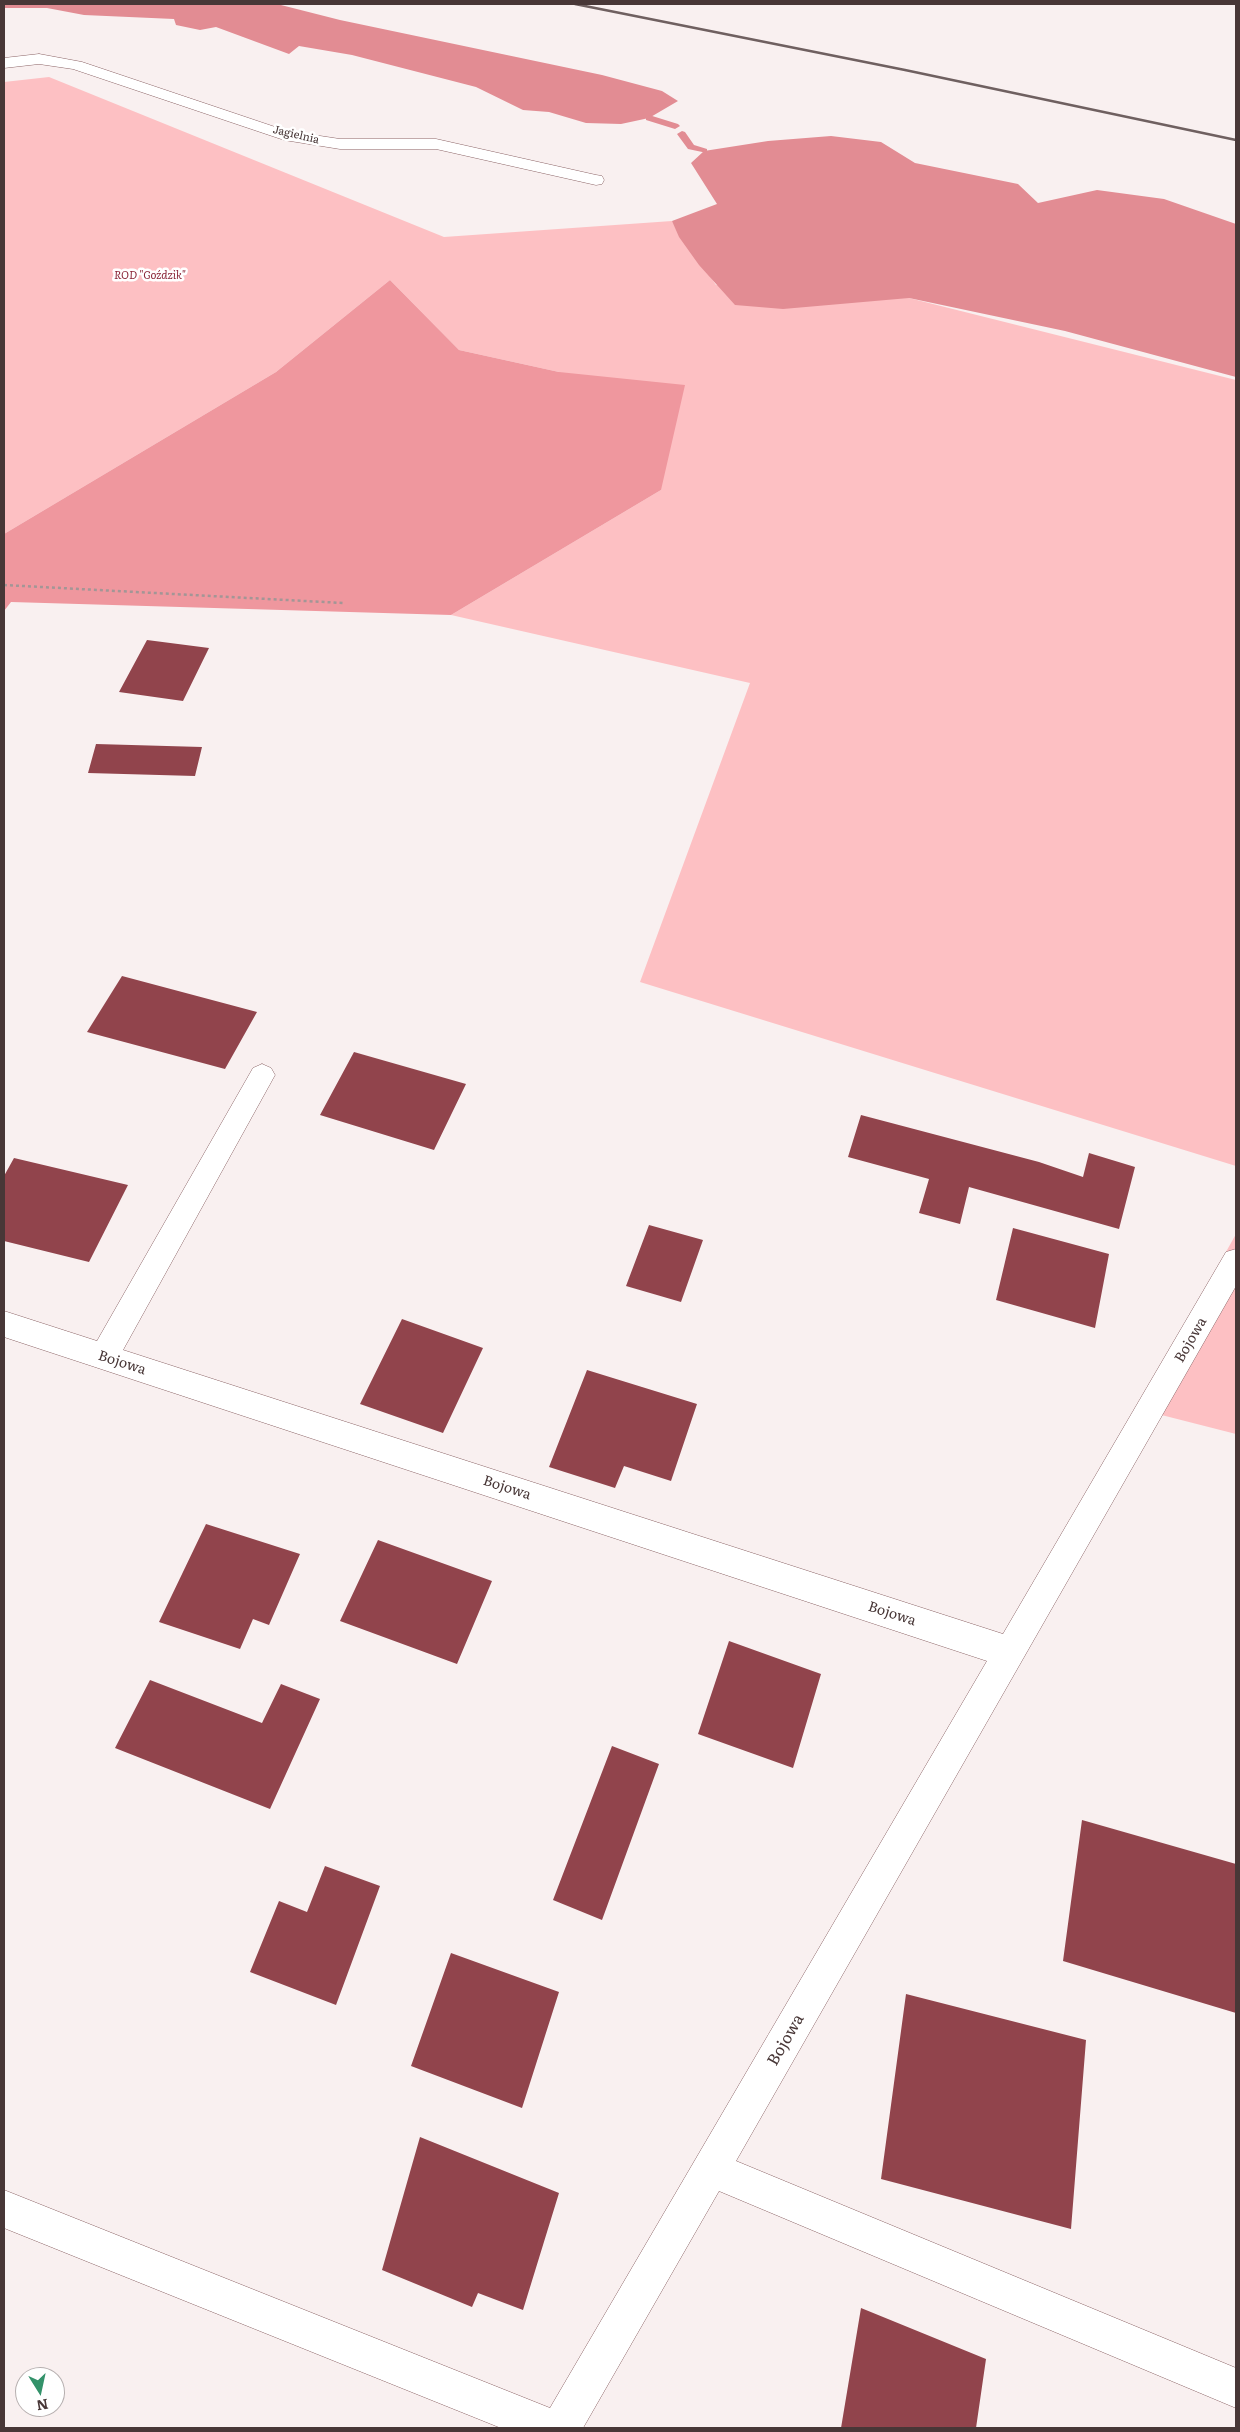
<!DOCTYPE html>
<meta charset="utf-8">
<style>
body{margin:0}
#map{position:relative;width:1240px;height:2432px;overflow:hidden;background:#f9f0f0;font-family:Literata,serif}
canvas{display:block}
.frame{position:absolute;inset:0;border:5px solid #483737;pointer-events:none}
.north{position:absolute;left:15px;top:2367px;width:50px;height:50px;box-sizing:border-box;background:#fff;border:1px solid #b6afaf;border-radius:50%;rotate:170deg;font-size:14px;font-weight:700;line-height:20px;text-align:center;color:#483737}
.north::after{content:'';display:block;margin:auto;width:18px;height:22px;background:#33926a;clip-path:polygon(50% 0,100% 100%,50% 72%,0 100%)}
</style>
<div id="map">
<canvas width="1240" height="2432"></canvas>
<div class="frame"></div>
<div class="north">N</div>
</div>
<script>
const ctx = document.querySelector('canvas').getContext('2d');
ctx.lineJoin = 'round';
function fillPath(path, color) { ctx.fillStyle = color; ctx.fill(path, 'evenodd'); }
const poly = rows => new Path2D(rows.map(r => 'M' + r).join(''));
function strokePath(path, color, width, dash) { ctx.strokeStyle = color; ctx.lineWidth = width; ctx.lineCap = dash ? 'butt' : 'round'; ctx.setLineDash(dash || []); ctx.stroke(path); }
function label(font, color, halo, rows, align = 'center') {
  ctx.font = font + ' Literata,serif'; ctx.lineWidth = 5; ctx.setLineDash([]); ctx.textBaseline = 'middle'; ctx.strokeStyle = halo; ctx.fillStyle = color; for (const [text, x, y, turn = 0] of rows) {
    ctx.save(); ctx.translate(x, y); ctx.rotate((+turn || 0) * Math.PI / 180); ctx.textAlign = isNaN(turn) ? turn : align; if (halo) ctx.strokeText(text, 0, 0); ctx.fillText(text, 0, 0); ctx.restore();
  }
}
fillPath(poly([
 [49,77,444,237,672,221,716,285,909,298,1236,380,1236,1166,640,982,750,683,451,615,661,490,559,372,459,350,390,280,276,372,4,534,4,82],
 [1236,1234,1236,1434,1138,1409]
]), '#fdc0c3');
fillPath(poly([
 [390,280,459,350,559,372,685,385,661,490,451,615,11,602,4,611,4,534,276,372]
]), '#ef979e');
fillPath(poly([
 [4,4,277,4,340,20,602,75,662,91,678,101,649,118,621,124,586,123,549,112,523,110,476,87,352,55,299,46,289,54,216,27,200,30,176,25,174,19,84,15,47,8,4,8],
 [831,136,881,142,915,163,1018,184,1038,203,1097,190,1164,199,1236,224,1236,377,1065,331,909,298,783,309,735,305,699,265,679,237,672,221,717,204,691,163,704,151,768,141]
]), '#e28c93');
fillPath(poly([
 [649,115,678,124,680,126,675,129,646,120,646,116,649,115],
 [682,131,685,132,694,145,707,149,707,153,688,149,677,134,682,131]
]), '#e28c93');
fillPath(poly([
 [147,640,209,648,183,701,119,692],
 [96,744,202,747,195,776,88,773],
 [122,976,257,1012,225,1069,87,1032],
 [354,1052,466,1084,434,1150,320,1115],
 [861,1115,1039,1162,1083,1177,1089,1153,1135,1167,1119,1229,969,1187,960,1224,919,1213,929,1179,848,1157],
 [14,1158,128,1185,89,1262,4,1241,4,1176],
 [649,1225,703,1240,681,1302,626,1286],
 [1013,1228,1109,1254,1095,1328,996,1300],
 [402,1319,483,1348,443,1433,360,1404],
 [587,1370,697,1404,671,1481,624,1466,615,1488,549,1467],
 [206,1524,300,1554,269,1625,253,1619,240,1649,159,1622],
 [378,1540,492,1581,457,1664,340,1621],
 [729,1641,821,1674,793,1768,698,1734],
 [150,1680,262,1723,281,1684,320,1699,270,1809,115,1748],
 [612,1746,659,1764,602,1920,553,1900],
 [1082,1820,1236,1864,1236,2013,1063,1961],
 [325,1866,380,1886,336,2005,250,1972,279,1901,307,1912],
 [451,1953,559,1992,522,2108,411,2066],
 [906,1994,1086,2040,1071,2229,881,2179],
 [420,2137,559,2193,523,2310,478,2293,472,2307,382,2270],
 [861,2308,986,2359,976,2428,841,2428]
]), '#91444c');
const minor = poly([
 [39,54,82,62,287,131,340,139,436,139,596,175,602,176,604,180,602,184,596,185,436,149,340,149,284,140,73,69,39,64,4,68,4,58,39,54],
 [262,1064,271,1068,275,1075,123,1350,1003,1634,1226,1252,1236,1249,1236,1286,736,2161,1236,2368,1236,2408,719,2191,583,2428,501,2428,4,2228,4,2190,550,2408,987,1661,4,1337,4,1311,97,1341,253,1068,262,1064]
]);
strokePath(minor, '#8c6567', 1);
strokePath(poly([
 [4,585,343,603]
]), '#a39696', 2.5, [3, 3]);
fillPath(minor, '#fff');
strokePath(poly([
 [575,4,905,70,1236,140]
]), '#6f6060', 2.5);
label('11px', '#483737', '#fff', [
 ["Jagielnia",296,135,13]
]);
label('italic 11px', '#892436', '#fff', [
 ["ROD \"Goździk\"",150,276]
]);
label('14px', '#483737', '#fff', [
 ["Bojowa",1191,1340,-60],
 ["Bojowa",122,1363,18],
 ["Bojowa",507,1488,18],
 ["Bojowa",892,1614,18]
]);
label('16px', '#483737', '#fff', [
 ["Bojowa",786,2040,-60]
]);
</script>
